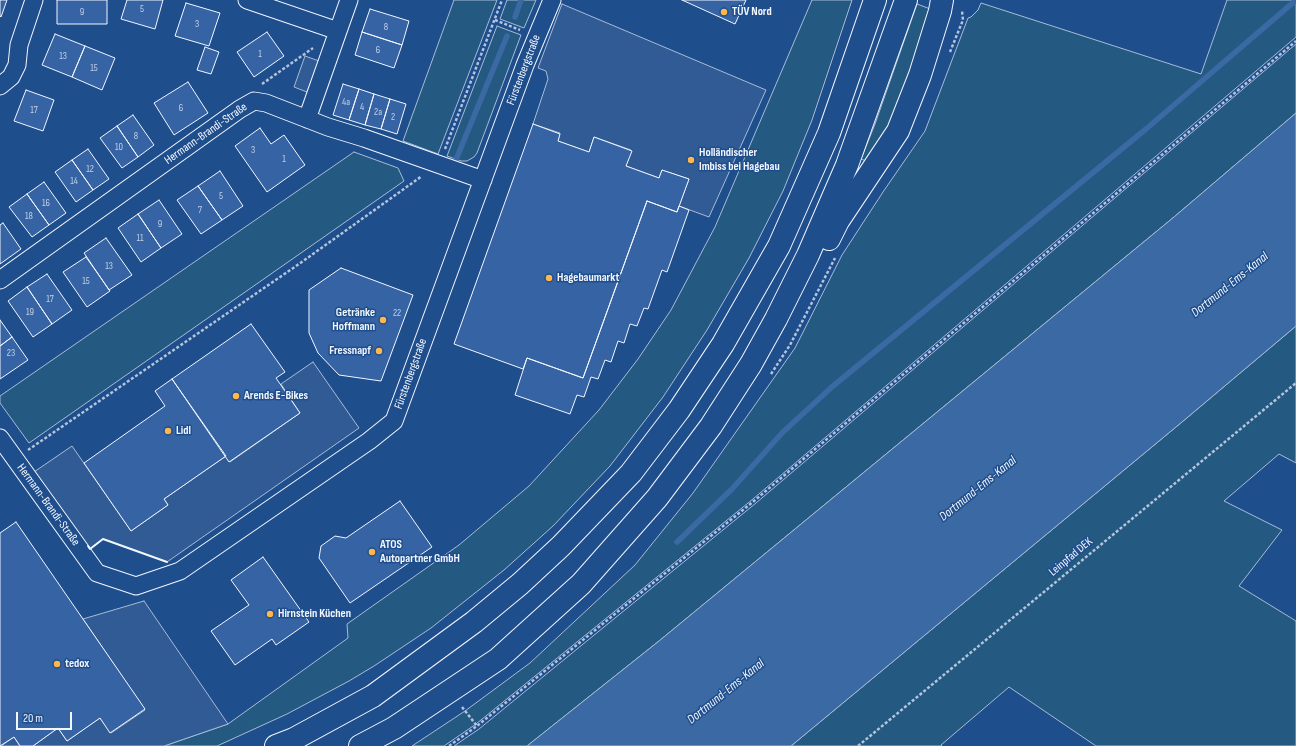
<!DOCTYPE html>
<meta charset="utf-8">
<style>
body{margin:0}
#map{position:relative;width:1296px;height:746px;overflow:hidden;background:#1f4e8c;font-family:"Sofia Sans Condensed",sans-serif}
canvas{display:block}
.scale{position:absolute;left:16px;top:712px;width:56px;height:18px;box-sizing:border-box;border:2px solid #f2f6ff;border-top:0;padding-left:5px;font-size:12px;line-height:14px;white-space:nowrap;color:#f2f6ff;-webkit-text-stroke:3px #1f4e8c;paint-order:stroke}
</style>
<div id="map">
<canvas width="1296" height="746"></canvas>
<div class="scale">20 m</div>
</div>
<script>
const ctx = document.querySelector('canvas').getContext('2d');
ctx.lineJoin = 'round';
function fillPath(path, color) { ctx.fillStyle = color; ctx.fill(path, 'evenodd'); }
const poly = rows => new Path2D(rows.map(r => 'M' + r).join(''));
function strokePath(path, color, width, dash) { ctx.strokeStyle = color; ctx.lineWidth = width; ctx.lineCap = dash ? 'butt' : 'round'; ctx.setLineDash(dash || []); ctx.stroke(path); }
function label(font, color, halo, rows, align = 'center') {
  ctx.font = font + ' "Sofia Sans Condensed",sans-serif'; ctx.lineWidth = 3; ctx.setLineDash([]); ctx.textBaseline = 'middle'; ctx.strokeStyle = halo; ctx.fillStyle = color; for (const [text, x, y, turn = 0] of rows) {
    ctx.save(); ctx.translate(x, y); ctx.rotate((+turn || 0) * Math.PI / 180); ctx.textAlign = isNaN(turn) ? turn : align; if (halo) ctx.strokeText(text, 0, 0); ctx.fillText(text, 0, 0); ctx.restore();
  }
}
const green = poly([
 [454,0,497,0,438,154,403,141,454,0],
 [507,0,536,0,524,28,500,19,507,0],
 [812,0,852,0,812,120,783,191,749,258,707,330,663,397,610,466,553,526,504,570,431,628,374,666,349,681,287,714,217,746,164,746,228,724,348,638,347,624,459,545,529,486,599,410,638,359,671,310,715,227,812,0],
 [1227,0,1296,0,1296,37,753,499,476,724,444,746,412,746,465,711,530,663,635,565,693,493,795,348,842,255,883,192,925,131,968,18,971,17,978,10,981,3,1201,74,1227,0],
 [917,4,933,10,893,123,866,161,861,159,875,124,917,4],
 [497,26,521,35,477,153,474,157,467,161,461,161,447,156,497,26],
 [1296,44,1296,113,1174,217,659,641,527,746,454,746,479,729,756,503,1296,44],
 [354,152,398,168,404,181,29,443,0,403,0,396,354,152],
 [1296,326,1296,463,1279,454,1224,501,1282,530,1239,586,1296,621,1296,746,1096,746,1009,687,941,745,942,746,791,746,1182,422,1296,326]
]);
fillPath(green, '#245a82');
strokePath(green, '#a8bbd7', 1);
const parking = poly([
 [562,4,766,90,709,217,679,206,689,179,662,170,659,178,626,166,631,150,594,137,589,152,558,141,560,133,533,124,548,79,546,71,538,68,562,4],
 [305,56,319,61,307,92,294,87,305,56],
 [313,362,359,428,167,562,103,539,90,549,34,472,72,446,131,531,168,505,164,499,226,456,230,462,300,413,281,384,313,362],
 [144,601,228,724,164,746,33,746,58,728,67,741,100,718,111,733,145,710,83,619,144,601],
 [14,737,20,746,1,746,14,737]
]);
fillPath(parking, '#305b95');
strokePath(parking, '#a8bbd7', 1);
const water = poly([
 [1296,113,1296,326,1182,422,791,746,527,746,659,641,1174,217,1296,113]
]);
fillPath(water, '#3b69a3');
strokePath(water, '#a8bbd7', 1);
strokePath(poly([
 [515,17,521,0],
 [453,167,507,36],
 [677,542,732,489,782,433,833,386,1146,129,1296,0]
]), '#3b69a3', 5.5);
const building = poly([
 [0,0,7,0,1,17,0,16,0,0],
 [57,0,107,0,107,24,57,24,57,0],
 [127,0,163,0,155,29,121,19,127,0],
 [682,0,746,0,735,24,682,0],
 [186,3,220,13,209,46,175,36,186,3],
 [370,9,409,21,402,45,362,32,370,9],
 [267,32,284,56,254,77,237,52,267,32],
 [362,32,402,45,394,68,355,55,362,32],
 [55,34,85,46,72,77,42,65,55,34],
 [85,46,115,58,102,90,72,77,85,46],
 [205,47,219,52,211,74,197,70,205,47],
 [188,82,208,113,174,135,154,103,188,82],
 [343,84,359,89,349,120,333,115,343,84],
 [359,89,374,94,365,125,349,120,359,89],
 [26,90,54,100,43,131,14,121,26,90],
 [374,94,390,99,381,129,365,125,374,94],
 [390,99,406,104,397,134,381,129,390,99],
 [133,115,154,145,138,157,117,126,133,115],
 [533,124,560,134,558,141,589,152,594,137,632,151,626,166,659,178,662,170,689,179,677,212,647,201,583,378,527,358,523,369,454,344,533,124],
 [117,126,138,157,122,168,100,138,117,126],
 [260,128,271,144,284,135,305,165,267,192,235,146,260,128],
 [88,149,109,179,93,190,72,160,88,149],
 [72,160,93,190,76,202,55,172,72,160],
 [220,171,243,206,222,220,198,186,220,171],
 [44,182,66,213,49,225,27,194,44,182],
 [198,186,222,220,201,234,177,200,198,186],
 [27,194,49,225,32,237,9,207,27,194],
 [159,200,182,234,161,248,138,214,159,200],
 [647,201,677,212,679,206,689,210,667,272,662,270,648,309,644,308,637,326,630,324,624,343,618,341,611,362,605,360,598,379,591,377,584,397,577,395,570,414,515,395,527,358,583,378,647,201],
 [138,214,161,248,141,262,118,228,138,214],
 [3,223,21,249,0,264,0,225,3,223],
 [106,238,132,275,109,290,84,253,106,238],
 [86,257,110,291,87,307,63,272,86,257],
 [341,268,413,295,381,381,339,375,318,353,309,333,309,290,341,268],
 [47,274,72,310,52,324,27,287,47,274],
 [27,287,52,324,33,337,8,301,27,287],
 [0,320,12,337,0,346,0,320],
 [251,324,285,372,276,378,300,413,229,462,172,379,251,324],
 [12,337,28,360,0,379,0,346,12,337],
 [172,379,226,456,164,499,168,505,131,531,84,463,165,406,155,391,172,379],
 [400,501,432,547,350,603,319,558,321,546,335,536,346,538,400,501],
 [16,522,145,709,110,733,100,718,67,741,58,728,33,746,20,746,14,737,0,746,0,533,16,522],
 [263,557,309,622,276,645,272,639,235,665,211,631,249,605,231,580,263,557]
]);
fillPath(building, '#3563a3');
strokePath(building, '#f2f6ff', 1);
const minor = poly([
 [247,0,338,31],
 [0,86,11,77,17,65,19,45,34,0],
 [307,119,349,0],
 [0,280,240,109,254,101,266,103,328,127,364,138,483,180],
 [0,438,97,573,136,586,180,571,369,441,394,421,525,65,552,0]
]);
const trunk = poly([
 [829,239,838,221,898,131,920,75,940,11,942,0],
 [276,746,294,739,373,696,474,622,520,584,561,546,631,473,679,410,723,344,779,246,829,133,875,0],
 [360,746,394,728,498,659,581,584,657,498,711,426,751,364,776,319,808,255,847,165,906,0]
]);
strokePath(minor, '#f2f6ff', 19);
strokePath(trunk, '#f2f6ff', 24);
strokePath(poly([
 [495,20,520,30],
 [950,52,963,20,962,11],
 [262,84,313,48],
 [445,149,502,0],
 [771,374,790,345,835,258],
 [28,450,299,264,422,176],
 [462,707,477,726],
 [449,746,477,726,754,501,1296,41],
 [858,746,1296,383]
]), '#b3c4dc', 2.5, [3, 2]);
strokePath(minor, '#1f4e8c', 17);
strokePath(trunk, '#1f4e8c', 22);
strokePath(poly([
 [88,546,90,549,103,539,167,562]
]), '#f2f6ff', 2);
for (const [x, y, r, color] of [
 [724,12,4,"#ffb74d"],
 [691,160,4,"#ffb74d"],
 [549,278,4,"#ffb74d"],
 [383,320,4,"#ffb74d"],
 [379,351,4,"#ffb74d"],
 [236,396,4,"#ffb74d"],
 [168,431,4,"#ffb74d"],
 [372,552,4,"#ffb74d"],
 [270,614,4,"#ffb74d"],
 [57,664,4,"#ffb74d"]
]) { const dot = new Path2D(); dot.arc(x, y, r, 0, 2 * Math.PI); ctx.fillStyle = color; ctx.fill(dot); strokePath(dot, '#1f4e8c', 1.5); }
label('10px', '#c3d1e8', null, [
 ["5",142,9],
 ["9",82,12],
 ["3",197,24],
 ["8",386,27],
 ["6",378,50],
 ["1",260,54],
 ["13",63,56],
 ["15",94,68],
 ["4a",346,102],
 ["4",362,107],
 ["6",181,108],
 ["17",34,110],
 ["2a",378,112],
 ["2",393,117],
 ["8",136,136],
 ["10",119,147],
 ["3",253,150],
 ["1",284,159],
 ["12",90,169],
 ["14",74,181],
 ["5",221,196],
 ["16",46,203],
 ["7",200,210],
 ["18",29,216],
 ["9",160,224],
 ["11",140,238],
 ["13",109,266],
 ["15",86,281],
 ["17",50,299],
 ["19",30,312],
 ["22",397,313],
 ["23",11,353]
]);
label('bold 12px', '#f2f6ff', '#1f4e8c', [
 ["TÜV Nord",732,12],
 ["Holländischer",699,153],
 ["Imbiss bei Hagebau",699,167],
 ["Hagebaumarkt",557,278],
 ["Getränke",375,313,"right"],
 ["Hoffmann",375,327,"right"],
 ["Fressnapf",371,351,"right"],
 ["Arends E-Bikes",244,396],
 ["Lidl",176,431],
 ["ATOS",380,545],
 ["Autopartner GmbH",380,559],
 ["Hirnstein Küchen",278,614],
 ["tedox",65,664]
], 'left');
label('12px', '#f2f6ff', '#1f4e8c', [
 ["Fürstenbergstraße",524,70,-69],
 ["Hermann-Brandi-Straße",206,134,-35],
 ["Fürstenbergstraße",411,374,-70],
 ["Hermann-Brandi-Straße",48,505,54],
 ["Leinpfad DEK",1071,557,-40]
]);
label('italic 13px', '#f2f6ff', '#1f4e8c', [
 ["Dortmund-Ems-Kanal",1230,285,-39],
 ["Dortmund-Ems-Kanal",978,489,-39],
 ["Dortmund-Ems-Kanal",726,692,-39]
]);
</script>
